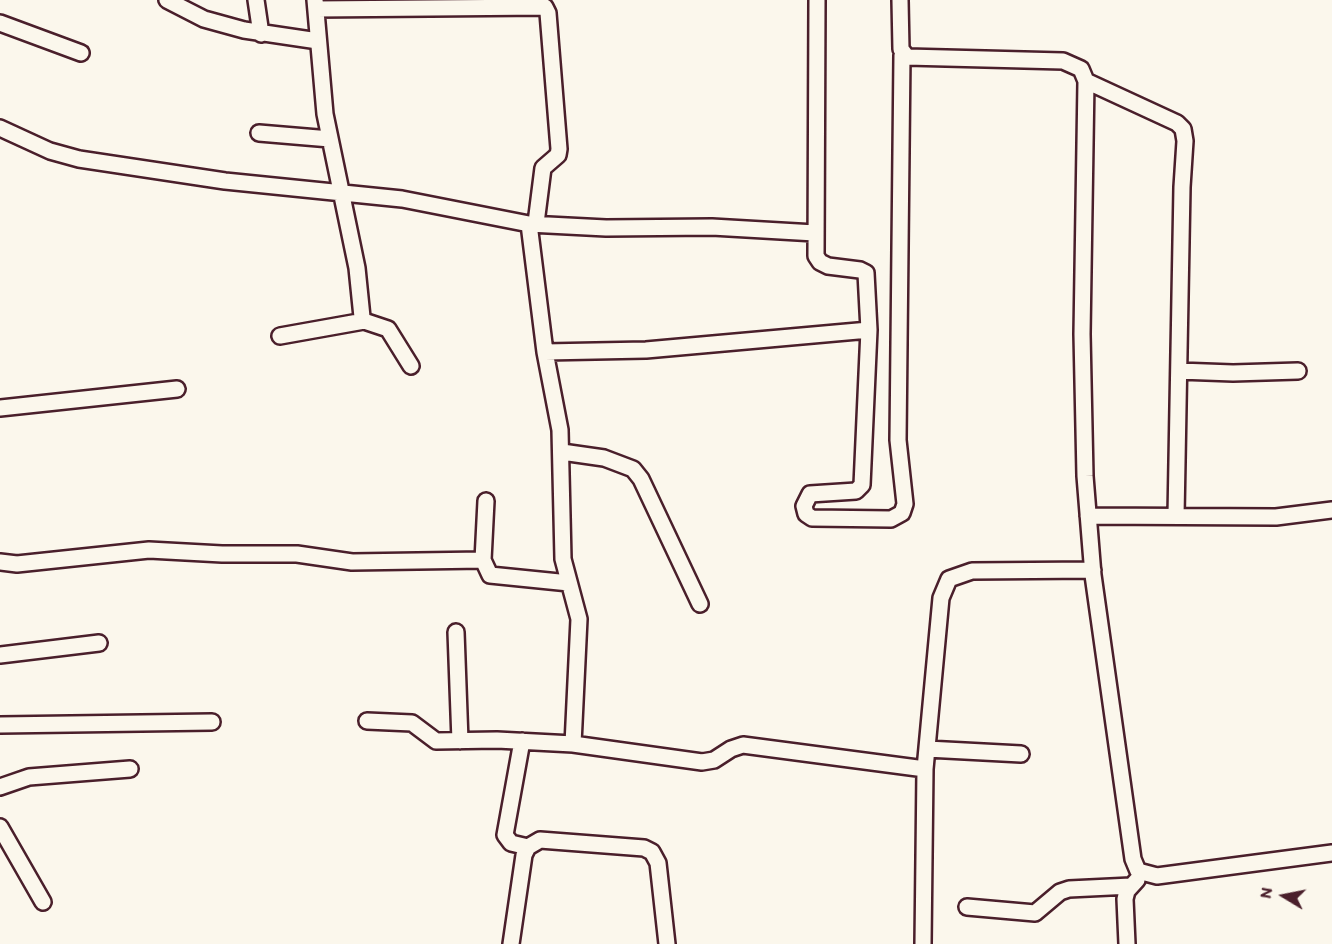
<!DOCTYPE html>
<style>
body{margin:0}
#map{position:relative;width:1332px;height:944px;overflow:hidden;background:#fbf7ec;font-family:Itim,sans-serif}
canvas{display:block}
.north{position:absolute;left:1254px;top:866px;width:60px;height:60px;-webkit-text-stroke:4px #fbf7ec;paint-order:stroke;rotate:280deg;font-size:16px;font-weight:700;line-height:24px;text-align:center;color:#4a1f2b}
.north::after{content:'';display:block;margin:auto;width:21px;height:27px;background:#4a1f2b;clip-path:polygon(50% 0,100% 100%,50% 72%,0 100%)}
</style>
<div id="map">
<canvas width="1332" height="944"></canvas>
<div class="north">N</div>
</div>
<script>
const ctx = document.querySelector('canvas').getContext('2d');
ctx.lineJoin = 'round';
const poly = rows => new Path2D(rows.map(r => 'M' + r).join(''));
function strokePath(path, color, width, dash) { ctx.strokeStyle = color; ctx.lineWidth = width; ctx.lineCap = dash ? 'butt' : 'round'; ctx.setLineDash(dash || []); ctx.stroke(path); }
const minor = poly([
 [167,0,204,19,244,30,318,41],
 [256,0,261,34],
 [315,0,325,114,357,268,362,317,364,321,388,329,411,366],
 [817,0,816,256,820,262,828,266,860,270,866,273,869,330,862,485,856,491,810,494,804,506,806,514,812,518,891,519,902,513,905,504,898,440,902,55],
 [900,0,901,49,907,57,1063,61,1081,69,1086,81,1082,334,1085,476,1093,575,1133,859,1138,871,1157,876,1332,853],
 [316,9,545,7,548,13,559,149,558,155,543,168,536,223],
 [0,23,81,53],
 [1086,81,1177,123,1183,129,1185,141,1182,187,1176,516],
 [0,128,50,151,79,159,225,181,402,199,529,224,545,352,560,430,563,559,579,619,573,744,702,762,714,760,731,749,743,745,925,769,923,944],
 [259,133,330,139],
 [529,224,606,228,712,227,815,233],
 [280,336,364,321],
 [545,352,646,350,869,330],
 [1179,371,1233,373,1298,371],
 [0,408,177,389],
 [562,452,604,458,633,469,641,479,700,604],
 [486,501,483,560,490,575,569,583],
 [1088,516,1276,517,1332,510],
 [0,562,17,564,149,550,222,554,297,554,352,562,483,560],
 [456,632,460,741],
 [0,655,99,643],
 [367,721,412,723,436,741,497,740,573,744],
 [0,725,212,722],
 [522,741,505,835,511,843,528,847],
 [927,749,1021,754],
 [925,769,941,598,949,579,972,571,1093,570],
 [0,787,29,777,130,769],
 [0,827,43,902],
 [967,907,1035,913,1060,892,1069,889,1131,886],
 [511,944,524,855,528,847,540,840,644,848,652,852,658,863,667,944],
 [1127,944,1125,899,1127,891,1137,880]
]);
strokePath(minor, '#4a1f2b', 20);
strokePath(minor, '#fbf7ec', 15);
</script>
